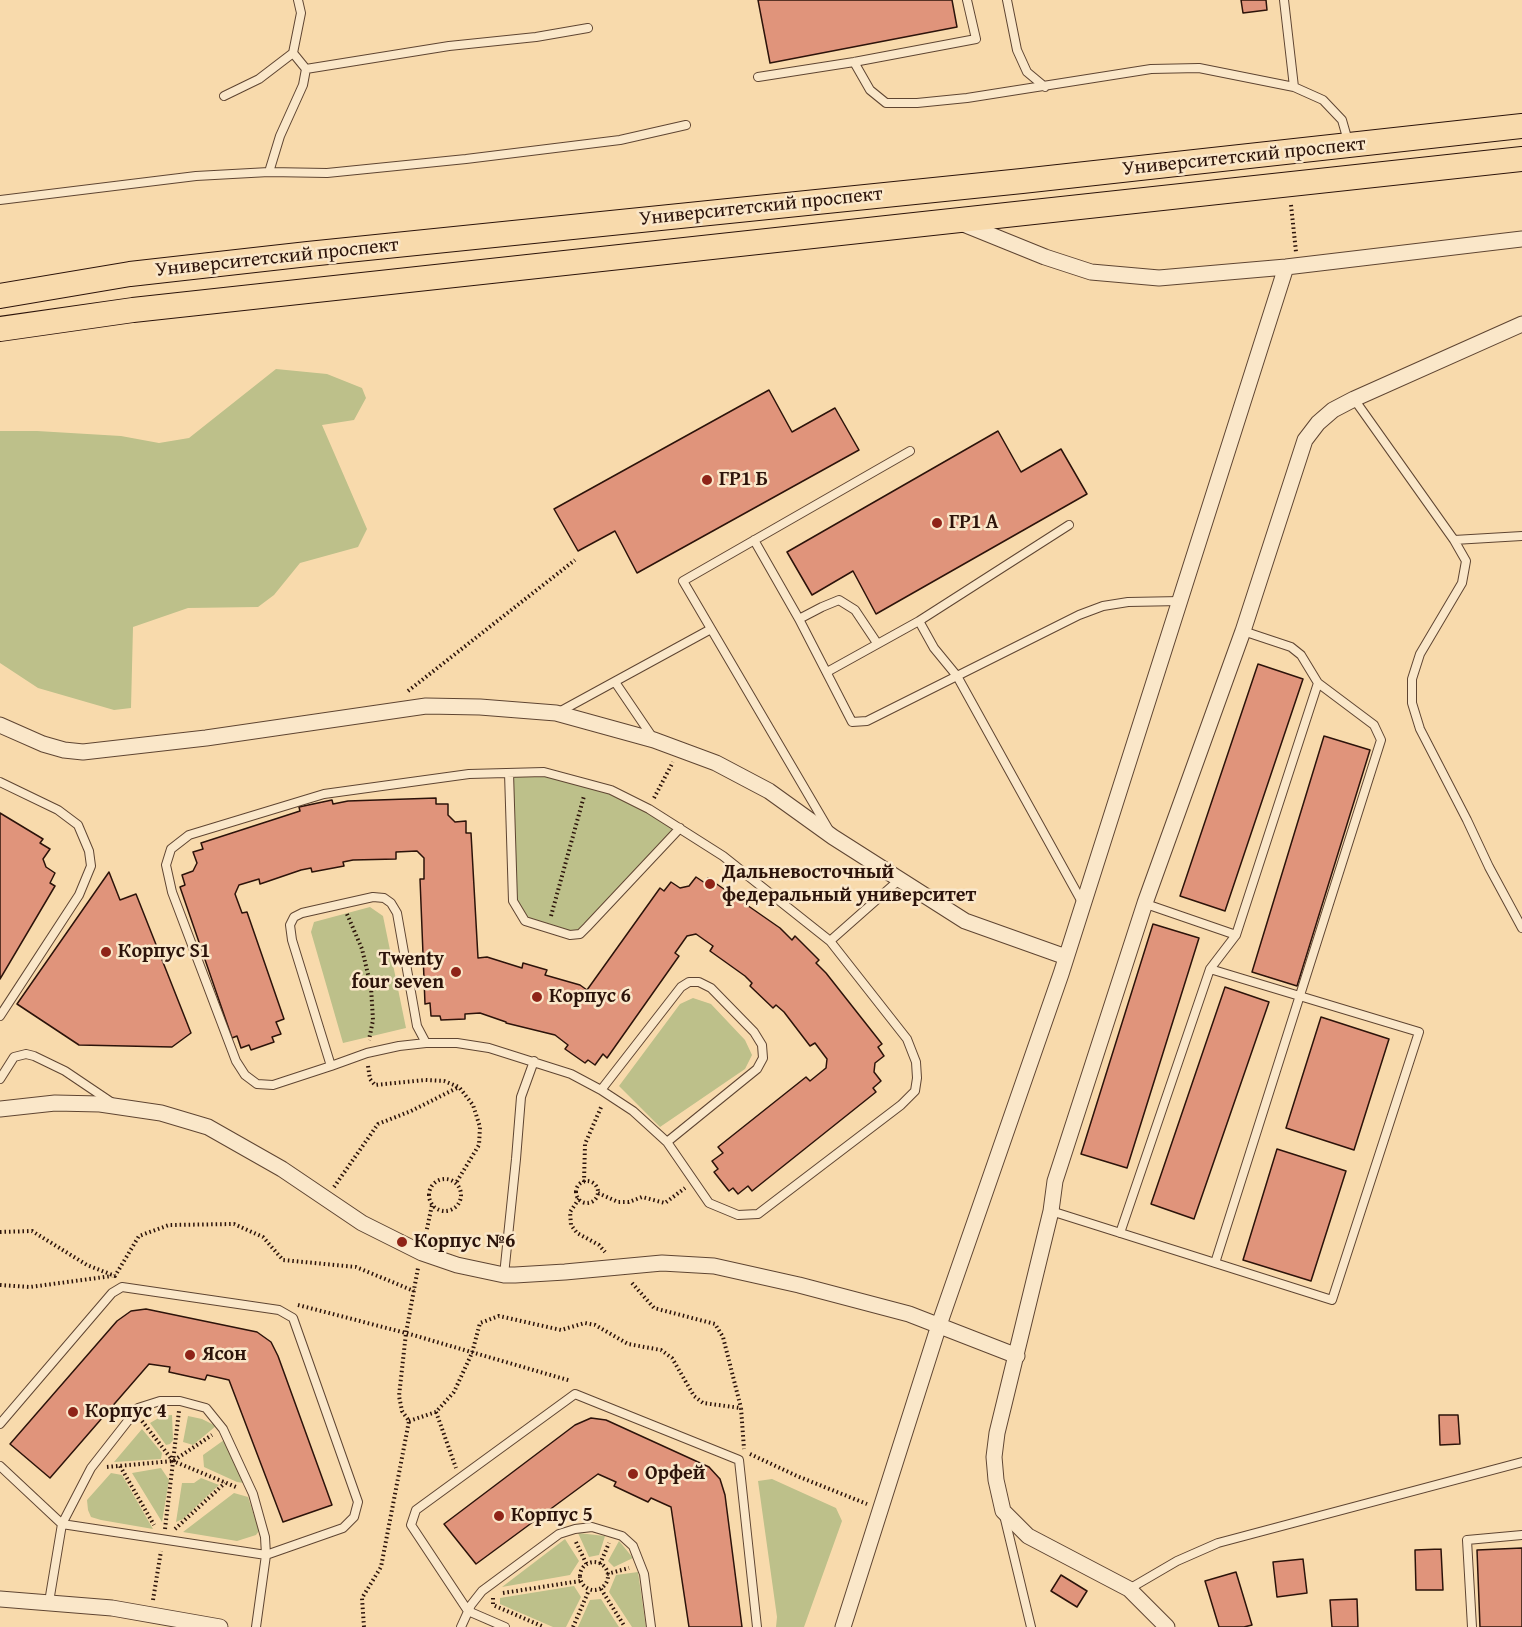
<!DOCTYPE html>
<meta charset="utf-8">
<style>
body{margin:0}
canvas{display:block;background:#f8daac}
</style>
<canvas width="1522" height="1627"></canvas>
<script>
const ctx = document.querySelector('canvas').getContext('2d');
ctx.lineJoin = 'round';
function fillPath(path, color) { ctx.fillStyle = color; ctx.fill(path, 'evenodd'); }
const poly = rows => new Path2D(rows.map(r => 'M' + r).join(''));
function strokePath(path, color, width, dash) { ctx.strokeStyle = color; ctx.lineWidth = width; ctx.lineCap = dash ? 'butt' : 'round'; ctx.setLineDash(dash || []); ctx.stroke(path); }
function label(font, color, halo, rows, align = 'center') {
  ctx.font = font + ' "Gentium Book Plus",serif'; ctx.lineWidth = 5; ctx.setLineDash([]); ctx.textBaseline = 'middle'; ctx.strokeStyle = halo; ctx.fillStyle = color; for (const [text, x, y, turn = 0] of rows) {
    ctx.save(); ctx.translate(x, y); ctx.rotate((+turn || 0) * Math.PI / 180); ctx.textAlign = isNaN(turn) ? turn : align; if (halo) ctx.strokeText(text, 0, 0); ctx.fillText(text, 0, 0); ctx.restore();
  }
}
fillPath(poly([
 [276,369,327,374,362,388,366,398,354,420,322,425,367,529,358,547,300,563,274,595,258,607,188,608,133,627,131,708,114,710,38,688,0,663,0,431,37,431,121,436,159,443,189,438],
 [544,772,611,790,680,828,580,934,525,921,513,901,509,773],
 [370,907,383,916,406,1028,343,1043,311,932,314,922],
 [693,998,711,1004,745,1040,752,1055,745,1069,660,1127,619,1086,680,1004],
 [172,1415,173,1440,170,1444,166,1445,150,1423,162,1416],
 [188,1416,202,1419,216,1426,193,1445,183,1442],
 [142,1429,162,1453,161,1459,114,1462],
 [224,1440,227,1444,244,1483,237,1482,204,1467,203,1455],
 [161,1468,169,1480,162,1522,132,1473],
 [111,1473,122,1475,153,1529,101,1520,91,1517,88,1510,87,1500],
 [201,1478,219,1485,183,1519,176,1522,182,1483,194,1483],
 [772,1479,836,1508,842,1521,804,1627,776,1627,777,1617,758,1481],
 [234,1493,248,1497,259,1531,256,1535,237,1541,183,1532],
 [578,1533,605,1536,599,1555,589,1557],
 [565,1539,579,1561,570,1575,502,1587],
 [619,1541,633,1558,614,1567,608,1561],
 [638,1572,646,1627,632,1627,609,1592,616,1575],
 [574,1586,581,1597,566,1627,553,1627,500,1604,500,1598],
 [601,1599,619,1627,578,1627,590,1600]
]), '#bdc08a');
const building = poly([
 [758,0,952,0,957,27,770,63,758,0],
 [1241,0,1266,0,1267,10,1243,13,1241,0],
 [769,390,792,432,835,408,859,450,637,573,615,531,578,551,554,509,769,390],
 [998,431,1021,472,1061,449,1087,494,876,614,853,571,812,595,787,552,998,431],
 [1258,664,1303,679,1225,911,1180,896,1258,664],
 [1324,736,1370,750,1297,986,1252,972,1324,736],
 [436,798,436,804,448,804,448,815,455,822,466,821,466,833,471,833,478,958,487,957,522,968,523,963,547,970,545,975,580,985,587,990,660,888,664,891,671,882,680,888,689,886,696,877,705,883,708,878,780,928,792,940,795,936,819,960,816,963,826,973,882,1044,878,1047,884,1056,875,1063,874,1072,881,1081,873,1088,876,1092,752,1191,748,1186,738,1194,733,1188,729,1191,714,1172,718,1169,712,1161,723,1153,718,1147,806,1077,810,1081,826,1068,827,1059,815,1043,810,1046,784,1012,776,1005,773,1008,750,986,752,983,745,976,710,951,713,946,696,934,687,936,675,953,679,956,607,1058,603,1054,595,1065,588,1060,585,1063,565,1049,568,1045,555,1035,506,1023,506,1022,480,1013,465,1014,465,1019,441,1020,440,1016,431,1016,430,1003,425,1004,420,879,424,879,424,858,417,851,396,852,396,859,353,860,343,862,344,866,312,872,311,868,301,870,260,884,259,879,239,885,235,894,242,913,247,912,284,1019,276,1022,281,1034,272,1037,274,1042,251,1050,249,1045,241,1048,237,1036,232,1038,180,887,185,885,182,875,193,871,197,863,193,852,203,849,201,843,300,811,299,807,332,800,333,804,348,801,436,798],
 [0,813,43,839,40,843,50,849,43,859,46,867,55,873,50,883,55,886,0,979,0,813],
 [109,872,120,900,136,894,191,1033,172,1047,79,1045,17,1004,109,872],
 [1153,924,1199,938,1127,1168,1081,1154,1153,924],
 [1225,987,1269,1002,1194,1219,1151,1204,1225,987],
 [1321,1017,1389,1039,1354,1150,1286,1128,1321,1017],
 [1277,1149,1346,1171,1311,1281,1243,1260,1277,1149],
 [146,1309,257,1332,271,1342,278,1356,332,1505,283,1522,229,1380,207,1375,205,1380,169,1372,170,1367,149,1364,50,1478,10,1444,117,1321,131,1311,146,1309],
 [1439,1415,1458,1415,1460,1444,1440,1445,1439,1415],
 [591,1418,606,1420,709,1467,720,1479,725,1495,742,1627,689,1627,671,1507,651,1498,648,1502,614,1486,616,1482,598,1474,476,1564,444,1524,575,1425,591,1418],
 [1522,1548,1522,1627,1480,1627,1477,1550,1522,1548],
 [1441,1549,1443,1590,1416,1590,1415,1550,1441,1549],
 [1303,1559,1307,1593,1277,1597,1273,1562,1303,1559],
 [1236,1572,1252,1625,1244,1627,1219,1627,1205,1581,1236,1572],
 [1061,1575,1087,1591,1077,1607,1051,1591,1061,1575],
 [1357,1599,1358,1627,1332,1627,1330,1600,1357,1599]
]);
fillPath(building, '#e0947b');
strokePath(building, '#2c130a', 1.5);
const lane = poly([
 [298,0,301,13,293,53,306,69],
 [1007,0,1017,50,1027,72,1045,87],
 [1284,0,1294,87],
 [854,62,870,90,886,103,917,103,967,98,1151,69,1199,68,1294,87,1323,100,1342,120,1348,141],
 [758,77,854,62,976,39,967,0],
 [224,96,259,79,293,53],
 [269,172,280,136,303,85,306,69,449,46,536,37,588,28],
 [0,200,196,176,269,172,327,173,466,159,620,140,686,125],
 [1354,399,1454,540],
 [1522,536,1454,540,1466,561,1462,583,1420,654,1412,679,1412,703,1420,729,1467,820,1489,867,1522,928],
 [754,540,799,619,852,722,867,721,1079,615,1103,606,1128,602,1181,601],
 [799,619,822,607,839,600,855,610,877,643],
 [919,621,934,648,957,676,1082,902],
 [827,672,919,621,1069,525],
 [615,682,653,738],
 [559,712,711,629],
 [509,773,513,901,525,921,570,935,580,934,587,927,680,828],
 [0,782,58,810,78,825,89,851,91,866,79,895,0,1016],
 [829,830,683,581,910,451],
 [1146,904,1236,935],
 [830,941,907,1039,916,1062,917,1078,915,1091,901,1105,758,1214,738,1215,709,1203,667,1142,757,1069,763,1058,762,1045,754,1032,711,988,699,982,689,982,681,987,601,1090,571,1074,489,1048,457,1043,426,1043,417,1026,397,913,391,903,384,898,373,897,302,913,294,917,290,925,292,940,331,1066,273,1085,257,1084,245,1075,236,1061,172,892,166,865,171,849,189,835,324,794,469,774,544,772,611,790,649,809,723,856,830,941,899,880],
 [331,1066,367,1053,399,1046,426,1043],
 [0,1079,14,1057,26,1054,34,1056,65,1071,111,1102],
 [601,1090,633,1111,667,1142],
 [1051,1211,1332,1300,1419,1032,1210,969],
 [1120,1233,1210,969,1236,935,1318,683,1301,655,1291,647,1243,631],
 [1215,1263,1381,740,1374,725,1318,683],
 [504,1275,516,1159,521,1097,534,1061],
 [0,1424,112,1293,122,1287,279,1310,293,1318,358,1502,354,1517,343,1528,266,1555,62,1524,0,1466],
 [1004,1515,1031,1627],
 [1129,1589,1177,1561,1218,1543,1522,1462],
 [49,1602,62,1524,91,1468,138,1408,160,1401,180,1401,206,1408,223,1429,253,1494,265,1537,266,1555,256,1627],
 [461,1627,471,1605,482,1591,559,1534,575,1529,592,1527,622,1536,633,1546,644,1574,651,1627],
 [505,1627,468,1611,411,1525,416,1510,575,1394,739,1460,757,1627],
 [1472,1627,1467,1540,1522,1535]
]);
const street = poly([
 [961,223,1045,257,1091,272,1159,278,1286,267,1522,239],
 [0,725,43,744,64,750,83,752,206,738,426,706,480,707,556,713,654,740,716,763,769,791,833,837,965,921,1066,957],
 [0,1109,55,1103,100,1104,161,1113,208,1127,282,1169,362,1223,422,1253,457,1265,504,1275,515,1275,565,1272,662,1263,714,1266,799,1285,909,1314,1017,1356],
 [0,1599,112,1608,220,1627],
 [843,1627,939,1325,1061,974,1286,267],
 [1167,1627,1129,1589,1028,1536,1003,1511,996,1480,994,1457,997,1433,1051,1211,1055,1181,1145,903,1243,631,1305,440,1318,423,1333,410,1354,399,1522,324]
]);
const primary = poly([
 [0,296,130,274,308,254,1022,181,1522,126],
 [0,329,133,310,307,291,1522,159]
]);
strokePath(lane, '#5f4532', 10);
strokePath(street, '#5f4532', 17);
strokePath(primary, '#2c130a', 26);
strokePath(poly([
 [1291,205,1296,252],
 [408,691,575,560],
 [654,798,673,762],
 [347,914,362,949,371,987,373,1020,369,1040],
 [551,916,584,796],
 [368,1066,370,1079,375,1085,425,1080,444,1081,459,1087,473,1105,480,1127,479,1145,456,1183],
 '429 1195a16 16 0 1 1 32 0a16 16 0 1 1-32 0Z',
 '576 1192a11 11 0 1 1 22 0a11 11 0 1 1-22 0Z',
 [584,1182,585,1144,602,1105],
 [334,1187,378,1124,411,1111,459,1087],
 [598,1193,618,1202,629,1202,642,1197,665,1203,685,1188],
 [579,1199,570,1212,571,1225,577,1233,599,1245,605,1252],
 [0,1232,32,1231,87,1265,115,1276,139,1236,169,1225,234,1224,263,1237,283,1260,356,1267,414,1291],
 [425,1238,432,1205],
 [632,1283,654,1308,715,1324,723,1337,741,1408],
 [0,1285,30,1287,112,1276],
 [298,1305,406,1333,571,1381],
 [436,1412,456,1468],
 [142,1421,173,1461,236,1487],
 [409,1421,436,1412,454,1392,472,1353,480,1323,499,1316,561,1330,585,1323,595,1325,628,1344,661,1350,672,1358,694,1396,703,1403,741,1408,744,1449],
 [750,1454,797,1476,867,1504],
 [120,1466,154,1525],
 [107,1467,173,1461,212,1435],
 [165,1529,179,1411],
 [175,1529,225,1483],
 [576,1542,587,1565],
 '580 1576a14 14 0 1 1 28 0a14 14 0 1 1-28 0Z',
 [600,1564,609,1543],
 [607,1574,629,1568],
 [601,1589,625,1627],
 [503,1593,580,1581],
 [493,1598,493,1605,544,1627],
 [153,1600,161,1551],
 [364,1627,362,1598,381,1567,409,1421,402,1411,399,1396,406,1333,418,1268],
 [573,1627,589,1590]
]), '#2c130a', 4, [1.5, 3]);
strokePath(lane, '#fae7c9', 8);
strokePath(street, '#fae7c9', 15);
strokePath(primary, '#f8daac', 24);
for (const [x, y, r, color] of [
 [707,480,6,"#8f2418"],
 [937,523,6,"#8f2418"],
 [710,884,6,"#8f2418"],
 [106,952,6,"#8f2418"],
 [456,972,6,"#8f2418"],
 [537,997,6,"#8f2418"],
 [402,1242,6,"#8f2418"],
 [190,1355,6,"#8f2418"],
 [73,1412,6,"#8f2418"],
 [633,1474,6,"#8f2418"],
 [499,1516,6,"#8f2418"]
]) { const dot = new Path2D(); dot.arc(x, y, r, 0, 2 * Math.PI); ctx.fillStyle = color; ctx.fill(dot); strokePath(dot, '#fae7c9', 2); }
label('20px', '#2c130a', '#fae7c9', [
 ["Университетский проспект",1244,157,-6],
 ["Университетский проспект",761,207,-6],
 ["Университетский проспект",277,258,-6]
]);
label('bold 20px', '#2c130a', '#fae7c9', [
 ["ГР1 Б",719,480],
 ["ГР1 А",949,523],
 ["Дальневосточный",722,873],
 ["федеральный университет",722,896],
 ["Корпус S1",118,952],
 ["Twenty",444,960,"right"],
 ["four seven",444,983,"right"],
 ["Корпус 6",549,997],
 ["Корпус №6",414,1242],
 ["Ясон",202,1355],
 ["Корпус 4",85,1412],
 ["Орфей",645,1474],
 ["Корпус 5",511,1516]
], 'left');
</script>
